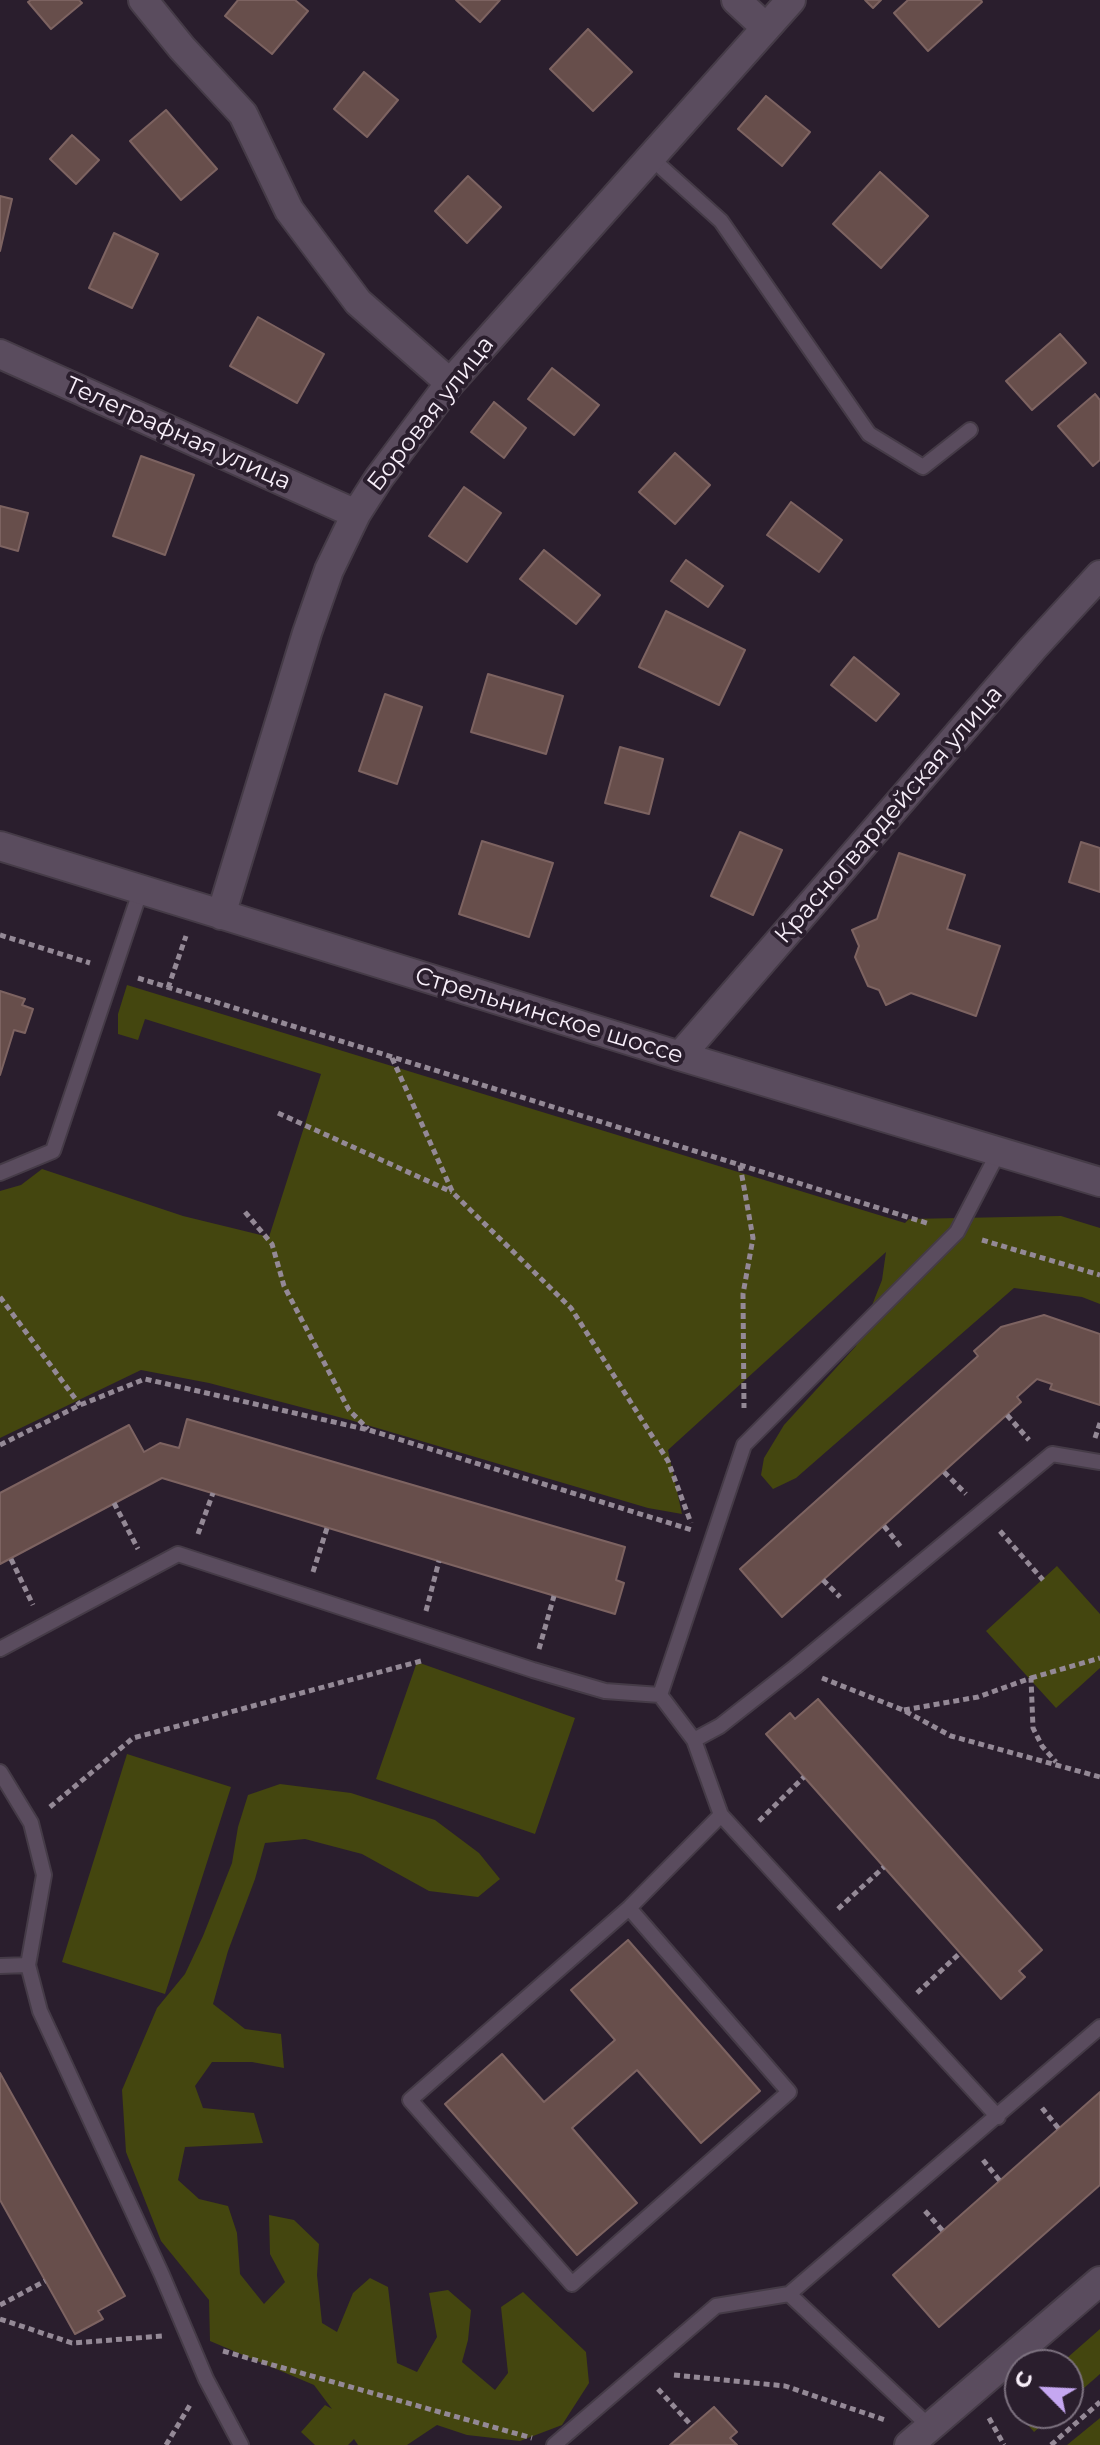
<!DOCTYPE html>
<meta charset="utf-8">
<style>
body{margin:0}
#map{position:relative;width:1100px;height:2445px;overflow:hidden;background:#2a1e2d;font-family:Montserrat,sans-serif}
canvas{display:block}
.north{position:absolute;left:1004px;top:2349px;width:80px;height:80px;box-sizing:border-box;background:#2a1e2d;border:2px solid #7c717f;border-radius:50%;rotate:294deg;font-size:22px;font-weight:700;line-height:32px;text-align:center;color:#f7eef9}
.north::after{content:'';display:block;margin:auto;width:28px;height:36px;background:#c5a7f1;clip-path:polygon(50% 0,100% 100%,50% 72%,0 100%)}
</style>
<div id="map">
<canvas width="1100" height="2445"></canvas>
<div class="north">С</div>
</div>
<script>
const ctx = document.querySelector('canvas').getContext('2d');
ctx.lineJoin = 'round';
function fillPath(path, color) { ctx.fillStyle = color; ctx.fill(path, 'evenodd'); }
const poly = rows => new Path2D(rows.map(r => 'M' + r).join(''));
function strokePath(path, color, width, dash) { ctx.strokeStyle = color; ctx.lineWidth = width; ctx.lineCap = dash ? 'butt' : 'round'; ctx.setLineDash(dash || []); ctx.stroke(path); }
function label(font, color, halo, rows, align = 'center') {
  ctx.font = font + ' Montserrat,sans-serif'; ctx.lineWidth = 8; ctx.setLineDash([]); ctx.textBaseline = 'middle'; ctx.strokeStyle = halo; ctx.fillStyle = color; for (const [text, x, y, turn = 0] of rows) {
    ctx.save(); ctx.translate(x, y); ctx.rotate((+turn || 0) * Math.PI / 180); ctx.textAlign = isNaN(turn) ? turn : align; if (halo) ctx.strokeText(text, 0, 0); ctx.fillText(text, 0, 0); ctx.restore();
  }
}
fillPath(poly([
 [127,985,905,1223,909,1219,1061,1216,1100,1228,1100,1304,1082,1297,1014,1288,796,1478,773,1489,761,1475,764,1458,784,1425,856,1346,882,1280,886,1252,668,1450,682,1514,648,1508,350,1420,209,1383,141,1370,0,1438,0,1191,21,1185,42,1169,183,1216,269,1237,321,1074,145,1019,138,1040,118,1034,118,1014],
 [1057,1566,1100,1614,1100,1668,1056,1708,986,1631],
 [417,1662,575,1718,535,1834,376,1779],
 [127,1754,231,1787,165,1994,62,1962],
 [280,1784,351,1793,435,1820,479,1853,500,1879,478,1897,429,1891,362,1854,305,1839,265,1843,255,1879,228,1951,213,2004,245,2029,281,2034,284,2068,252,2062,212,2062,195,2086,203,2108,254,2113,263,2143,185,2147,178,2180,199,2199,228,2206,237,2233,240,2274,264,2304,285,2282,270,2254,269,2215,294,2220,319,2244,317,2275,322,2323,337,2332,353,2293,370,2278,388,2287,397,2363,417,2372,437,2337,429,2293,448,2290,471,2310,468,2340,462,2362,495,2390,508,2373,501,2307,523,2292,586,2352,589,2383,562,2425,520,2441,467,2435,437,2425,407,2445,358,2445,354,2439,348,2445,315,2445,301,2432,325,2405,332,2409,314,2385,210,2341,209,2300,161,2241,126,2152,122,2090,157,2008,185,1974,203,1936,232,1863,238,1827,248,1795],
 [1100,2329,1100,2374,1068,2402,1068,2365,1059,2365],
 [1020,2399,1020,2413,1056,2413,1034,2432,1012,2406],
 [1100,2418,1100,2445,1067,2445]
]), '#44460f');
const building = poly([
 [31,0,79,0,82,3,51,29,28,2,31,0],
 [238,0,295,0,308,11,272,54,225,16,238,0],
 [456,0,500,0,480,22,456,0],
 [865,0,881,0,873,8,865,0],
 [908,0,981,0,982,2,928,51,894,13,908,0],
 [588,29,632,72,593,111,550,69,588,29],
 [364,72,398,100,367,137,334,109,364,72],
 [766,96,810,132,782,166,738,129,766,96],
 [166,110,217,169,181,200,130,141,166,110],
 [72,135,99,160,76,184,50,159,72,135],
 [880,172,928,216,881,268,833,224,880,172],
 [468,176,501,207,467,243,435,211,468,176],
 [0,196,12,199,0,251,0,196],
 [114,233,158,254,132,308,89,288,114,233],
 [258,317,324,354,297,403,230,366,258,317],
 [1060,334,1086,363,1032,410,1006,381,1060,334],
 [552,368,599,405,574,435,528,399,552,368],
 [1095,394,1100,400,1100,460,1093,466,1058,426,1095,394],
 [494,402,526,428,504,458,471,432,494,402],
 [675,453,710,485,675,524,639,492,675,453],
 [141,456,194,475,165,555,113,536,141,456],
 [464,487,501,513,467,562,429,536,464,487],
 [791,502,842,540,819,572,767,535,791,502],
 [0,506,28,513,18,551,0,546,0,506],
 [544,550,600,595,576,624,520,579,544,550],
 [686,560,723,586,708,607,671,581,686,560],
 [666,611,745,650,719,705,639,667,666,611],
 [854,657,899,694,876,721,831,685,854,657],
 [488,674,563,696,546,754,471,732,488,674],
 [385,694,422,707,397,784,359,771,385,694],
 [620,747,663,759,649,814,605,803,620,747],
 [740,832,782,850,753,915,711,896,740,832],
 [482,841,553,863,529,937,459,914,482,841],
 [1081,842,1100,848,1100,892,1069,882,1081,842],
 [899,853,965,875,947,929,1000,946,976,1016,911,993,886,1005,879,990,868,986,855,957,859,946,852,930,877,919,899,853],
 [0,991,25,999,22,1005,33,1009,25,1033,14,1030,0,1075,0,991],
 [1044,1315,1100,1334,1100,1405,1050,1389,1052,1384,1037,1379,1017,1397,1021,1402,782,1617,740,1569,978,1356,974,1351,1001,1327,1044,1315],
 [187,1419,625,1547,616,1580,624,1583,615,1614,162,1478,0,1564,0,1493,129,1425,144,1452,160,1443,179,1448,187,1419],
 [818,1699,1042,1950,1019,1971,1025,1977,1001,1999,766,1734,790,1713,795,1719,818,1699],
 [628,1940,760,2091,701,2143,637,2070,572,2128,637,2203,577,2255,445,2104,502,2054,544,2102,615,2040,571,1990,628,1940],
 [0,2073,125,2296,98,2311,103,2319,75,2334,0,2200,0,2073],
 [1100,2092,1100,2185,939,2327,893,2275,1100,2092],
 [714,2407,737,2432,730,2438,737,2445,670,2445,714,2407]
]);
fillPath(building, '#674e4b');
strokePath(building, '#7d6361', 2);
const lane = poly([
 [650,157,721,221,869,434,923,467,970,430],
 [0,1173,53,1151,141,889],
 [0,1649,178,1554,533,1670,605,1691,660,1695,744,1445,957,1232,999,1151],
 [660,1695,694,1740,721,1815,998,2117],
 [694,1740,720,1726,795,1667,1052,1454,1100,1462],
 [0,1772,31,1823,44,1875,28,1965,40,2011,162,2275,206,2379,241,2445],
 [629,1908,789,2092,572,2284,410,2100,629,1908,721,1815],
 [0,1966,28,1965],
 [789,2294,930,2427],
 [554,2445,716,2306,789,2294,1100,2027]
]);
const street = poly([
 [143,0,182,48,243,114,289,210,358,302,450,383],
 [736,0,765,27],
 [0,354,356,514],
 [0,846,680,1056,1100,1182],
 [221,915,307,633,329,570,356,514,379,478,450,383,791,0],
 [680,1056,1033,648,1100,575],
 [909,2445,1100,2281]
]);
strokePath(lane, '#453b47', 18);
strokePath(street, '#453b47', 32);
strokePath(poly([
 [0,935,90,963],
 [138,978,930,1224],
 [168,988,186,936],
 [392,1058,453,1193,571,1308,668,1461,691,1523],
 [278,1113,452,1192],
 [740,1165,753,1238,743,1294,744,1408],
 [245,1212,272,1244,284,1286,349,1410,368,1429],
 [982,1240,1100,1275],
 [0,1297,80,1405],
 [1007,1415,1029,1440],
 [1095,1438,1100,1423],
 [0,1445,80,1405,145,1379,369,1430,692,1530],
 [944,1472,966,1494],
 [114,1503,138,1549],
 [884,1526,901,1547],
 [1000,1531,1043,1580],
 [198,1534,213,1493],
 [11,1559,33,1605],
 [313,1572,327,1528],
 [823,1580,840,1597],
 [426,1611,439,1561],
 [539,1649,554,1596],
 [822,1678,903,1710,951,1736,1100,1777],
 [1031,1678,1100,1658],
 [904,1710,978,1697,1031,1678,1033,1728,1042,1746,1056,1762],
 [50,1807,133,1738,421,1661],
 [759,1821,804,1777],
 [838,1909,884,1867],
 [917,1993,960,1953],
 [1042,2108,1059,2129],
 [983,2160,1000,2181],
 [925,2211,943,2231],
 [0,2305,45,2281],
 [0,2319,72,2343,163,2336],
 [223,2351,532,2438],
 [674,2375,785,2386,885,2420],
 [658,2389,692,2426],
 [989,2418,1004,2445],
 [166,2445,190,2405],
 [1051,2445,1100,2402]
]), '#948996', 5, [6, 4]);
strokePath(lane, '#5a4c5e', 14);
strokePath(street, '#5a4c5e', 28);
label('24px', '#f7eef9', '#2a1e2d', [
 ["Боровая улица",431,414,-52],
 ["Телеграфная улица",178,434,24],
 ["Красногвардейская улица",889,815,-49],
 ["Стрельнинское шоссе",549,1016,17]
]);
</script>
